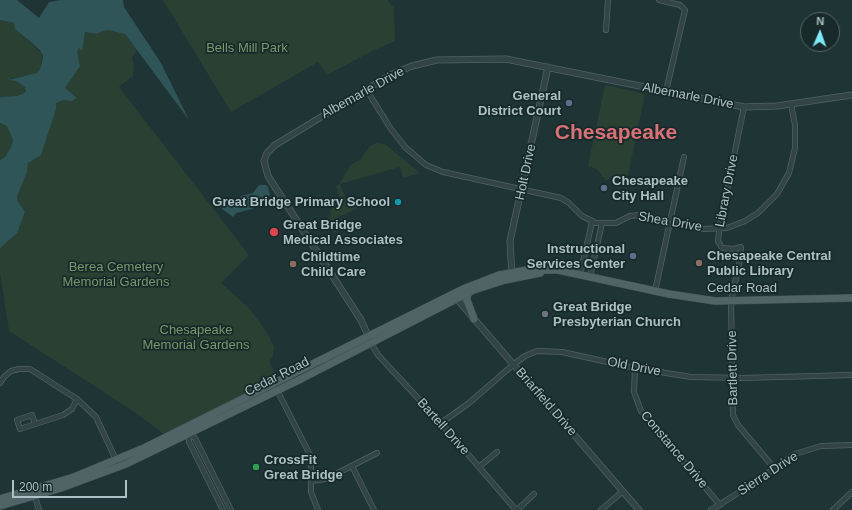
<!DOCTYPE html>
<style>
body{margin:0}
#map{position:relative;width:852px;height:510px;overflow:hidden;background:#1f3435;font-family:Helvetica,sans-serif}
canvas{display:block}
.north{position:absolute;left:800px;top:12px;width:40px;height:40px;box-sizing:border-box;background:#18292a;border:1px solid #536667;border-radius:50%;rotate:2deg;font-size:11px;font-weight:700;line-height:16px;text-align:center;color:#acc1c3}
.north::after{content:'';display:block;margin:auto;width:14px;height:18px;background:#7de9f7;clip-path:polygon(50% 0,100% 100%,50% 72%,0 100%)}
.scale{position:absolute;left:12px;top:480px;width:115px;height:18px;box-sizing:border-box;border:2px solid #acc1c3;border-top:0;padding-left:5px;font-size:12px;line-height:14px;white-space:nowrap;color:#acc1c3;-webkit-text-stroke:3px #18292a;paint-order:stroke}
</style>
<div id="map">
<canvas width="852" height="510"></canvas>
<div class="north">N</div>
<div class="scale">200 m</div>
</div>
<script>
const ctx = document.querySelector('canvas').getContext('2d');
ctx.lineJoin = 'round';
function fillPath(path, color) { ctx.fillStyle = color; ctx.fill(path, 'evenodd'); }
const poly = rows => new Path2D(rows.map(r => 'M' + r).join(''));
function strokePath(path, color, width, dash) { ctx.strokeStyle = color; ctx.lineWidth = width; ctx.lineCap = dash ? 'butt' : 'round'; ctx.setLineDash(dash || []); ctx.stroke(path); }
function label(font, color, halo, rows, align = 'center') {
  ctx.font = font + ' Helvetica,sans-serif'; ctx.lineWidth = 3.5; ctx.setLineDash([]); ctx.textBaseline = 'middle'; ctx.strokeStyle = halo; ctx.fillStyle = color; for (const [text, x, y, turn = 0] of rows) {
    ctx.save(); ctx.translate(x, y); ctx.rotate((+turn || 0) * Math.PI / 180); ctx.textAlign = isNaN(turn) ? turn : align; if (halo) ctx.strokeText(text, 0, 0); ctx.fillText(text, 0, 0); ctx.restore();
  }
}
fillPath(poly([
 [163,0,387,0,394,8,395,41,372,51,327,75,318,62,231,112],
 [0,20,14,23,15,29,42,53,41,67,37,73,30,76,12,78,9,80,16,81,26,87,26,91,24,93,17,96,0,97],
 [107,30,125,34,137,50,132,58,134,65,133,76,119,87,249,255,221,283,249,308,266,331,274,347,273,356,269,361,277,378,164,434,133,411,9,331,0,273,0,241,20,227,20,220,25,215,22,207,13,199,75,55,78,44,82,48,85,32,96,34],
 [605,85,645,94,628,175,615,174,606,181,597,169,588,166],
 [0,123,7,126,13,140,11,147,5,157,0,160],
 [376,143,385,144,420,173,403,178,400,167,340,184,346,200,354,198,356,203,360,202,361,207,338,217,342,229,333,233,327,220,331,215,330,212,335,204,341,202,336,186,339,185,350,165,360,160,370,146]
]), '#294033');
fillPath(poly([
 [0,0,17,0,39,18,49,2,61,0,123,0,124,7,161,63,189,120,125,34,107,30,96,34,85,32,82,51,79,48,77,52,80,66,65,88,77,98,72,101,63,100,56,103,56,109,41,155,28,163,27,172,17,196,17,200,25,212,17,233,0,248,0,160,5,157,11,147,13,140,7,126,0,123,0,97,17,96,24,93,26,91,25,87,16,81,8,80,37,73,41,67,43,56,40,50,15,29,14,23,0,20],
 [259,185,266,185,268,187,270,195,252,209,236,213,233,217,222,209,224,202,227,199,237,200,241,196,253,193]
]), '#2f5558');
const minor = poly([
 [659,0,680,5,685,10,666,91],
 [606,30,608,0],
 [366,89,391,129,405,147,426,165,443,172,561,198,569,203,582,216,596,223,616,223,630,216,640,215,703,229,727,228,745,221,758,213,777,194,789,173,795,148,795,125,791,104],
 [744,107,720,224,718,241,722,248,734,249,741,247,739,265,731,301,733,415,738,425,774,468],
 [580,275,592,222],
 [590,277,602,223],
 [655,291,684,157],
 [371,343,378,355,441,423,516,510],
 [635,368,634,392,641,411,720,505],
 [277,382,277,390,311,457,311,492,318,510],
 [0,383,4,377,11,371,19,369,30,369,77,399,96,417,117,462],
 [441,423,469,403,514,364,525,356,537,351,562,352,635,368,691,377,742,378,852,375],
 [35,424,32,415,17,420,20,429,63,415,72,409,77,399],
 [189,434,195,438,231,510],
 [189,434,189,442,223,510],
 [352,466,374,510],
 [479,467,497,452],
 [311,481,326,479,377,453],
 [34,493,39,510],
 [517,510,534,494],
 [601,510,623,491],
 [711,510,757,481,795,454,821,446,852,445],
 [833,510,852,492]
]);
const tertiary = poly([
 [512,276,510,241,548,67],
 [457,296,457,299,639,510],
 [370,340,361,320,268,176,264,161,267,153,275,145,392,74,412,66,437,60,506,59,744,107,777,106,852,95]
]);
const primary = poly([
 [470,292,467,295,467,300,474,319],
 [0,499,74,477,144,448,463,289,499,275,527,270,558,270,669,294,715,301,852,298],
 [0,506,61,488,126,464,301,379,474,290,505,280,540,273]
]);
strokePath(minor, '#506264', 6);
strokePath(tertiary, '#506264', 7);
strokePath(primary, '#3f5153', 8);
strokePath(minor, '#324446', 4.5);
strokePath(tertiary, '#324446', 5.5);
strokePath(primary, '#506466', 7);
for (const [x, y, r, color] of [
 [569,103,4,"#5c6f8a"],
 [604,188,4,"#5c6f8a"],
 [398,202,4,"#0f9aa8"],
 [274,232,5,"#e0444e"],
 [633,256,4,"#5c6f8a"],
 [699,263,4,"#8d6e63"],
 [293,264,4,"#8d6e63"],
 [545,314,4,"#6b7280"],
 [256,467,4,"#2e9e5b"]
]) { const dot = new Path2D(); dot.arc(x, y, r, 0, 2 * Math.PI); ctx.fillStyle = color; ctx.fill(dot); strokePath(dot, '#18292a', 1.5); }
label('13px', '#78986c', '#18292a', [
 ["Bells Mill Park",247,48],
 ["Berea Cemetery",116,267],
 ["Memorial Gardens",116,282],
 ["Chesapeake",196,330],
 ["Memorial Gardens",196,345]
]);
label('13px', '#acc1c3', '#18292a', [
 ["Albemarle Drive",363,93,-29],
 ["Albemarle Drive",688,96,11],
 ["Holt Drive",526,172,-78],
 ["Library Drive",727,191,-79],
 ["Shea Drive",670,222,10],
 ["Cedar Road",742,288],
 ["Old Drive",634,367,11],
 ["Bartlett Drive",733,368,-91],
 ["Cedar Road",277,377,-27],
 ["Briarfield Drive",546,402,49],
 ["Bartell Drive",443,427,48],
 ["Constance Drive",674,450,50],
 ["Sierra Drive",768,474,-33]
]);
label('bold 13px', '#acc1c3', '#18292a', [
 ["General",561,96,"right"],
 ["District Court",561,111,"right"],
 ["Chesapeake",612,181],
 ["City Hall",612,196],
 ["Great Bridge Primary School",390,202,"right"],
 ["Great Bridge",283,225],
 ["Medical Associates",283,240],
 ["Instructional",625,249,"right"],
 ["Services Center",625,264,"right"],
 ["Chesapeake Central",707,256],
 ["Public Library",707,271],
 ["Childtime",301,257],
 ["Child Care",301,272],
 ["Great Bridge",553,307],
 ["Presbyterian Church",553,322],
 ["CrossFit",264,460],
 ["Great Bridge",264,475]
], 'left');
label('bold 21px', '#d97177', '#18292a', [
 ["Chesapeake",616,133]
]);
</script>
